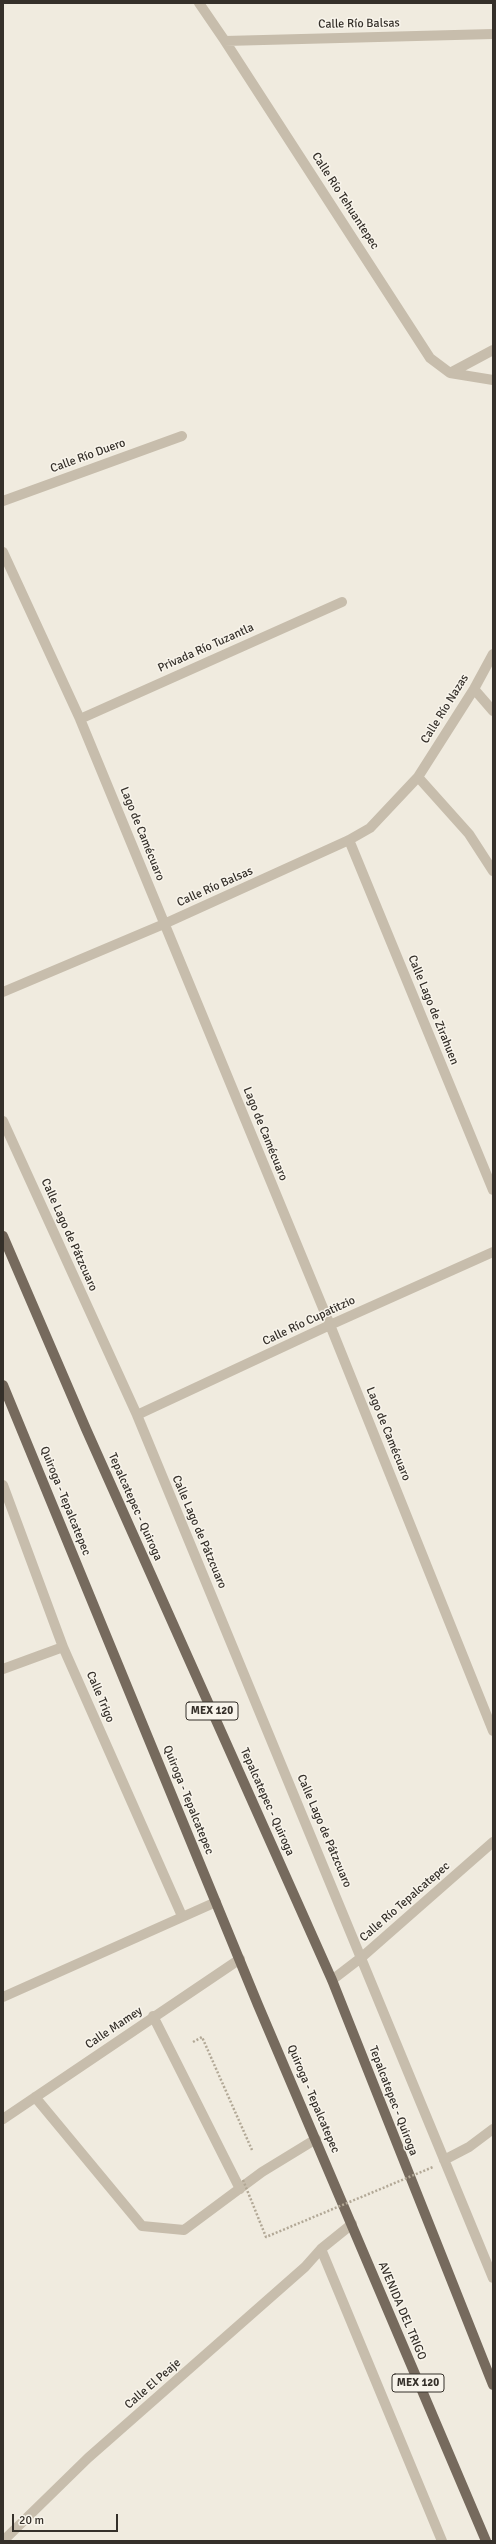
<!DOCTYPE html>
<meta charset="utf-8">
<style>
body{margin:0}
#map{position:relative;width:496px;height:2544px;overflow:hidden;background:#f0ebdf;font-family:Signika,sans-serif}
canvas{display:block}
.frame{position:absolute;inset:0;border:4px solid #35302a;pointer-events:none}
.scale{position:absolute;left:12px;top:2514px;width:106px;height:18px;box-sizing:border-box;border:2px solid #35302a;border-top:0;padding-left:5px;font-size:12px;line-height:14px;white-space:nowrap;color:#35302a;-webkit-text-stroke:3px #f8f4eb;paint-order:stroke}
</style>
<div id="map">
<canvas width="496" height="2544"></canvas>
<div class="frame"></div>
<div class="scale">20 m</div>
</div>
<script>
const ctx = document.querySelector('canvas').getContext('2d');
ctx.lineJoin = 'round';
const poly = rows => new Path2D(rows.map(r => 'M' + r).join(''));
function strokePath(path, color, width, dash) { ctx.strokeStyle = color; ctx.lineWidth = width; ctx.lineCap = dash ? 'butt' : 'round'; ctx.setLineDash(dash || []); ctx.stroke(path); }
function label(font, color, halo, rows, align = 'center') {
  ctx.font = font + ' Signika,sans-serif'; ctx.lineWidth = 3; ctx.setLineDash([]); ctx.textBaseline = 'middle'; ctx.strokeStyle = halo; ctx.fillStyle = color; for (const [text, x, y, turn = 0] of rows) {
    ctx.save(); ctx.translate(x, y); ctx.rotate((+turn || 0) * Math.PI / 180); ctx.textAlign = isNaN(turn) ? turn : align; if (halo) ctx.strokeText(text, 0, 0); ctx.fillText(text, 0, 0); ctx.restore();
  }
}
strokePath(poly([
 [193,2042,202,2037,252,2150]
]), '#b2a896', 2.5, [2, 2]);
strokePath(poly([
 [153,2016,240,2189],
 [35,2097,142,2226,184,2230,262,2172,316,2139],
 [3,2119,240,1959]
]), '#c7bdac', 10);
strokePath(poly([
 [199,3,225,41,430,358,450,373,493,380],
 [225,41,493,34],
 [450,373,493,350],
 [3,501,182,436],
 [3,552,80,719,330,1325,493,1731],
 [474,689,493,711],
 [80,719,342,602],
 [418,777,469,834,493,871],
 [349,840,493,1190],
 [3,992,164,924,349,840,370,828,418,777,474,689,493,654],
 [3,1121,137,1415,493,2278],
 [137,1415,330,1325,493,1252],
 [3,1485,63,1647,182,1916],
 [3,1669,63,1647],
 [332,1980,362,1957,493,1842],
 [3,1997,216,1902],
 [444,2160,469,2147,493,2129],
 [321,2249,442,2541],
 [3,2541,88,2458,305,2267,321,2249,352,2224]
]), '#c7bdac', 10);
strokePath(poly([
 [3,1236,86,1429,332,1980,493,2385],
 [3,1385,258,2005,486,2541]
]), '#766a5d', 10);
strokePath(poly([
 [243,2180,266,2237,433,2167]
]), '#b2a896', 2.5, [2, 2]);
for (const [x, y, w] of [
 [212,1711,52],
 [418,2383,52]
]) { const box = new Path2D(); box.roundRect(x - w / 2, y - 9, w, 18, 3); ctx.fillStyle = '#f8f4eb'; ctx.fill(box); strokePath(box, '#35302a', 1); }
label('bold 11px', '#35302a', null, [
 ["MEX 120",212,1711],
 ["MEX 120",418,2383]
]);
label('12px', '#35302a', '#f8f4eb', [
 ["Calle Río Balsas",359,24,-1],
 ["Calle Río Tehuantepec",345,201,57],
 ["Calle Río Duero",88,456,-20],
 ["Privada Río Tuzantla",206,648,-24],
 ["Calle Río Nazas",445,709,-58],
 ["Lago de Camécuaro",142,834,68],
 ["Calle Río Balsas",215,887,-24],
 ["Calle Lago de Zirahuen",433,1010,68],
 ["Lago de Camécuaro",265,1134,68],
 ["Calle Lago de Pátzcuaro",69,1235,66],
 ["Calle Río Cupatitzio",309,1321,-25],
 ["Lago de Camécuaro",388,1434,68],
 ["Quiroga - Tepalcatepec",65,1501,68],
 ["Tepalcatepec - Quiroga",135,1507,66],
 ["Calle Lago de Pátzcuaro",199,1532,67],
 ["Calle Trigo",100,1697,67],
 ["Quiroga - Tepalcatepec",188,1800,68],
 ["Tepalcatepec - Quiroga",267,1802,66],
 ["Calle Lago de Pátzcuaro",324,1831,67],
 ["Calle Río Tepalcatepec",405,1902,-41],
 ["Calle Mamey",114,2028,-34],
 ["Quiroga - Tepalcatepec",313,2099,67],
 ["Tepalcatepec - Quiroga",393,2101,69],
 ["AVENIDA DEL TRIGO",402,2311,67],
 ["Calle El Peaje",153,2384,-41]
]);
</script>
